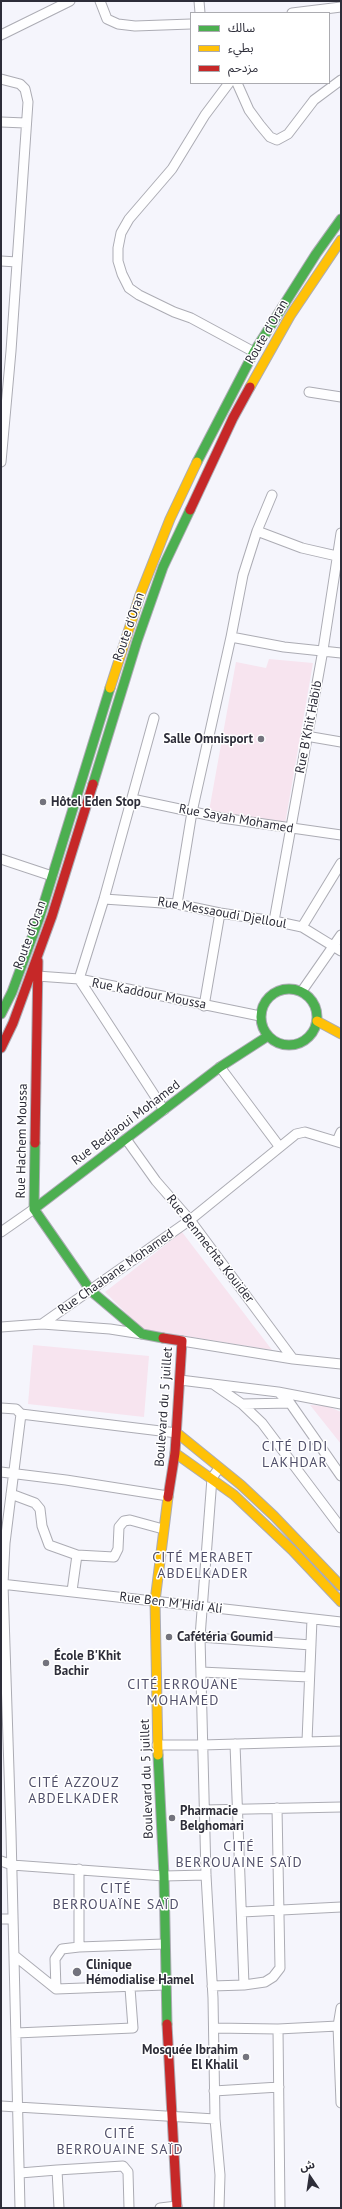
<!DOCTYPE html>
<meta charset="utf-8">
<style>
body{margin:0}
#map{position:relative;width:342px;height:2209px;overflow:hidden;background:#f5f5fc;font-family:"PT Sans","Noto Sans Arabic",sans-serif}
canvas{display:block}
.frame{position:absolute;inset:0;border:2px solid #2d2d39;pointer-events:none}
.legend{position:absolute;left:190px;top:12px;width:140px;height:72px;box-sizing:border-box;background:#fff;border:1px solid #ababb0;margin:0;padding:5px 7px;list-style:none;font-size:12px;color:#2d2d39}
.legend li{display:flex;align-items:center;gap:8px;height:20px}
.legend b{width:20px;border:1px solid #ababb0}
.north{position:absolute;left:290px;top:2157px;width:40px;height:40px;-webkit-text-stroke:3px #fff;paint-order:stroke;rotate:347deg;font-size:11px;font-weight:700;line-height:16px;text-align:center;color:#2d2d39}
.north::after{content:'';display:block;margin:auto;width:14px;height:18px;background:#2d2d39;clip-path:polygon(50% 0,100% 100%,50% 72%,0 100%)}
</style>
<div id="map">
<canvas width="342" height="2209"></canvas>
<div class="frame"></div>
<ul class="legend">
<li><b style="height:5px;background:#4caf50"></b>سالك</li>
<li><b style="height:5px;background:#ffc107"></b>بطيء</li>
<li><b style="height:5px;background:#c62828"></b>مزدحم</li>
</ul>
<div class="north">ش</div>
</div>
<script>
const ctx = document.querySelector('canvas').getContext('2d');
ctx.lineJoin = 'round';
function fillPath(path, color) { ctx.fillStyle = color; ctx.fill(path, 'evenodd'); }
const poly = rows => new Path2D(rows.map(r => 'M' + r).join(''));
function strokePath(path, color, width, dash) { ctx.strokeStyle = color; ctx.lineWidth = width; ctx.lineCap = dash ? 'butt' : 'round'; ctx.setLineDash(dash || []); ctx.stroke(path); }
function label(font, color, halo, rows, align = 'center') {
  ctx.font = font + ' "PT Sans",sans-serif'; ctx.lineWidth = 3; ctx.setLineDash([]); ctx.textBaseline = 'middle'; ctx.strokeStyle = halo; ctx.fillStyle = color; for (const [text, x, y, turn = 0] of rows) {
    ctx.save(); ctx.translate(x, y); ctx.rotate((+turn || 0) * Math.PI / 180); ctx.textAlign = isNaN(turn) ? turn : align; if (halo) ctx.strokeText(text, 0, 0); ctx.fillText(text, 0, 0); ctx.restore();
  }
}
fillPath(poly([
 [269,659,313,663,285,824,209,811,236,662,266,668],
 [182,1232,272,1350,142,1329,105,1292],
 [33,1345,149,1356,144,1417,28,1404],
 [310,1405,327,1406,341,1412,341,1444]
]), '#f7e4ef');
const street = poly([
 [100,1,107,19,118,24,135,26,191,24],
 [199,1,200,13],
 [292,13,341,7],
 [1,35,70,1],
 [1,79,20,84,25,89,28,102,11,351,1,462],
 [229,83,205,115,172,169,129,219,121,233,118,248,118,261,122,274,129,288,139,295,174,312,191,318,254,352],
 [237,83,249,110,260,125,270,137,277,140,288,134,314,100,341,80],
 [1,122,25,123],
 [1,261,17,262],
 [309,392,341,397],
 [272,495,257,531,243,575,231,637,284,647,341,653],
 [257,531,302,548,341,557],
 [154,718,104,899,79,979,164,1110],
 [306,736,341,742],
 [132,799,222,818,341,835],
 [1,859,52,876],
 [104,899,177,904,220,913,274,921,302,927,341,951],
 [177,904,192,812,231,637],
 [274,921,323,650,341,533],
 [302,927,341,863],
 [37,976,79,979,260,1016],
 [302,991,341,935],
 [204,1006,220,913],
 [220,1067,279,1146],
 [126,1139,156,1181,190,1220,293,1359],
 [337,1141,341,1132],
 [1,1232,34,1209],
 [42,1324,190,1220,296,1134,305,1132,341,1143],
 [1,1327,42,1324,110,1329,142,1334],
 [182,1341,293,1359,341,1364],
 [180,1380,278,1392,341,1404],
 [213,1384,242,1404,262,1423,341,1528],
 [278,1392,290,1403,341,1476],
 [242,1404,290,1403],
 [1,1408,16,1409,21,1414,5,1543,3,1584,11,1833,20,2208],
 [21,1414,177,1433],
 [219,1468,212,1478,200,1637,206,1875,213,1998,215,2119,220,2175,219,2208],
 [1,1472,66,1480,168,1496],
 [11,1494,35,1503,40,1509,42,1526,49,1545,77,1555,114,1557,118,1549,119,1527,124,1521,130,1520,163,1529],
 [1,1584,341,1622],
 [72,1591,77,1555],
 [200,1637,311,1645],
 [201,1672,309,1677],
 [307,1741,312,1619],
 [235,1744,244,1985],
 [157,1745,202,1745,341,1741],
 [204,1810,341,1807],
 [1,1861,12,1865,164,1876,206,1875],
 [79,1869,79,1947,164,1944],
 [242,1912,341,1907],
 [1,1919,13,1919],
 [15,1956,56,1989,165,1985],
 [212,1986,244,1985,265,1982,273,1977,280,1968,277,1808],
 [56,1989,55,1959,62,1949,79,1947],
 [341,2008,338,2026,341,2103],
 [214,2028,278,2029,338,2026],
 [278,2029,280,2208],
 [16,2033,133,2028,130,1988],
 [214,2091,279,2087],
 [1,2106,215,2119],
 [20,2173,57,2170],
 [59,2208,57,2170,123,2166,128,2172,129,2208],
 [160,2208,177,2206]
]);
const fast = poly([
 [197,462,254,352,316,254,341,219],
 [93,784,137,641,163,567,190,510],
 '261 1017a28 28 0 1 1 56 0a28 28 0 1 1-56 0Z',
 [1,1014,12,992,40,916,110,688],
 [35,1143,34,1209,91,1291,142,1334,163,1338],
 [34,1209,220,1067,268,1036],
 [158,1755,164,1876,167,2024]
]);
const slow = poly([
 [250,387,290,316,341,240],
 [110,688,140,595,170,519,197,462],
 [317,1021,341,1034],
 [177,1433,241,1485,274,1516,341,1586],
 [175,1453,234,1495,292,1550,341,1602],
 [158,1755,155,1601,168,1497]
]);
const jam = poly([
 [190,510,233,418,250,387],
 [1,1048,13,1023,52,916,93,784],
 [35,1143,38,961],
 [163,1338,182,1341,175,1453,168,1497],
 [167,2024,177,2208]
]);
strokePath(street, '#acacb4', 11);
strokePath(fast, '#acacb4', 11);
strokePath(slow, '#acacb4', 11);
strokePath(jam, '#acacb4', 11);
strokePath(street, '#fefeff', 9);
strokePath(fast, '#4caf50', 9);
strokePath(slow, '#ffc107', 9);
strokePath(jam, '#c62828', 9);
for (const [x, y, r, color] of [
 [261,739,4,"#73737d"],
 [43,802,4,"#73737d"],
 [169,1637,4,"#73737d"],
 [46,1663,4,"#73737d"],
 [172,1818,4,"#73737d"],
 [77,1972,5,"#73737d"],
 [246,2057,4,"#73737d"]
]) { const dot = new Path2D(); dot.arc(x, y, r, 0, 2 * Math.PI); ctx.fillStyle = color; ctx.fill(dot); strokePath(dot, '#fff', 1.5); }
label('13px', '#2d2d39', '#fff', [
 ["Route d'Oran",267,332,-60],
 ["Route d'Oran",129,627,-71],
 ["Rue B'Khit Habib",309,727,-79],
 ["Rue Sayah Mohamed",236,819,10],
 ["Rue Messaoudi Djelloul",222,913,10],
 ["Route d'Oran",30,935,-70],
 ["Rue Kaddour Moussa",149,994,11],
 ["Rue Bedjaoui Mohamed",126,1123,-37],
 ["Rue Hachem Moussa",22,1141,-89],
 ["Rue Benmechta Kouider",210,1249,52],
 ["Rue Chaabane Mohamed",116,1272,-35],
 ["Boulevard du 5 juillet",164,1407,-86],
 ["Rue Ben M'Hidi Ali",171,1603,7],
 ["Boulevard du 5 juillet",147,1779,-92]
]);
label('bold 13px', '#2d2d39', '#fff', [
 ["Salle Omnisport",253,739,"right"],
 ["Hôtel Eden Stop",51,802],
 ["Cafétéria Goumid",177,1637],
 ["École B'Khit",54,1656],
 ["Bachir",54,1671],
 ["Pharmacie",180,1811],
 ["Belghomari",180,1826],
 ["Clinique",86,1965],
 ["Hémodialise Hamel",86,1980],
 ["Mosquée Ibrahim",238,2050,"right"],
 ["El Khalil",238,2065,"right"]
], 'left');
ctx.letterSpacing = '1px';
label('14px', '#504f69', '#fff', [
 ["CITÉ DIDI",295,1447],
 ["LAKHDAR",295,1463],
 ["CITÉ MERABET",203,1558],
 ["ABDELKADER",203,1574],
 ["CITÉ ERROUANE",183,1685],
 ["MOHAMED",183,1701],
 ["CITÉ AZZOUZ",74,1783],
 ["ABDELKADER",74,1799],
 ["CITÉ",239,1847],
 ["BERROUAINE SAÏD",239,1863],
 ["CITÉ",116,1889],
 ["BERROUAÏNE SAÏD",116,1905],
 ["CITÉ",120,2134],
 ["BERROUAINE SAÏD",120,2150]
]);
ctx.letterSpacing = '0px';
</script>
